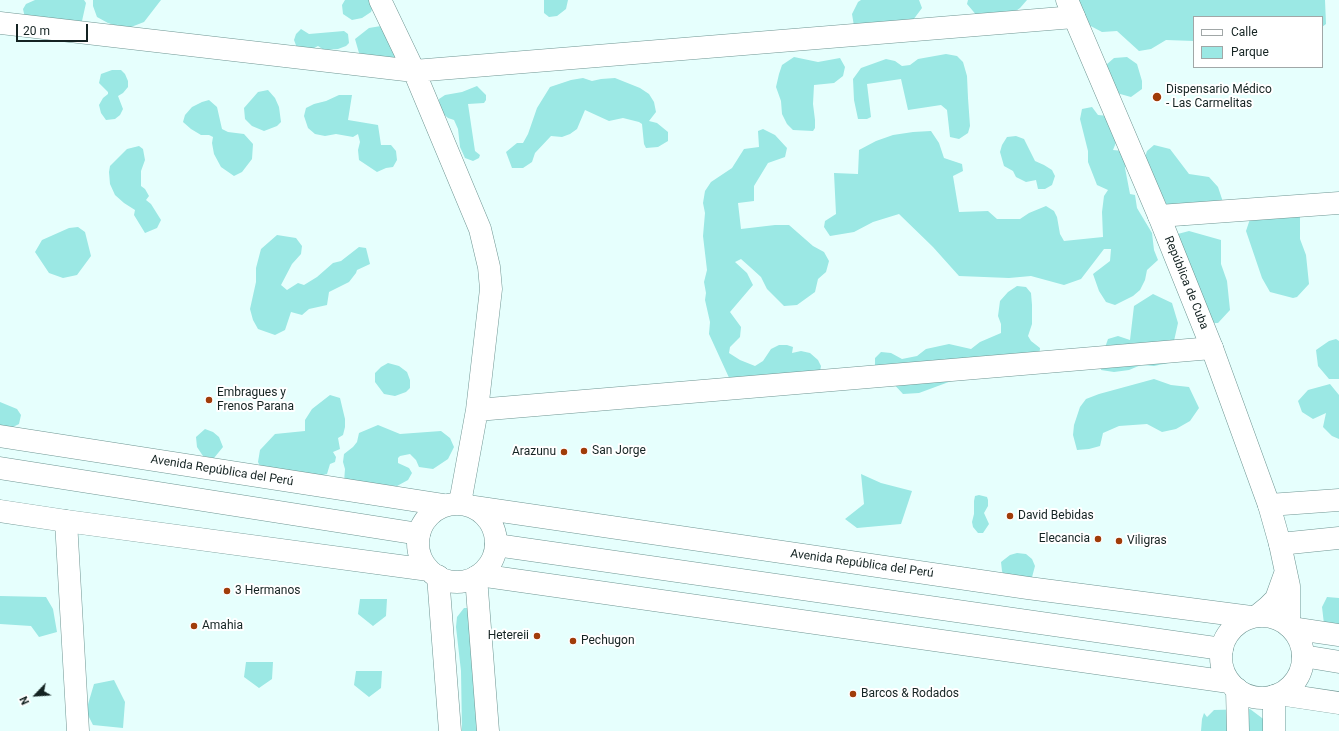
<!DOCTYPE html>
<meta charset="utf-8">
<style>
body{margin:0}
#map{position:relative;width:1339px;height:731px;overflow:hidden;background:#e6fffd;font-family:Roboto,sans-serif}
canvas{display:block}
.legend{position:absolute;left:1193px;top:16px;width:130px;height:52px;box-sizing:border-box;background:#fff;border:1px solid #a1a7a7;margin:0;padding:5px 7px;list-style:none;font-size:12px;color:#142322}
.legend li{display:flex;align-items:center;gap:8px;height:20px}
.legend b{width:20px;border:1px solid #a1a7a7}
.north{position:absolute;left:16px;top:675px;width:40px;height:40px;-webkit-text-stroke:3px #fff;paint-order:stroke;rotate:245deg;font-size:11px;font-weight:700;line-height:16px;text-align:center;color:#142322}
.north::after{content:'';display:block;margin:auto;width:14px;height:18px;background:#142322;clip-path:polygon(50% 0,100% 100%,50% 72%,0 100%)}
.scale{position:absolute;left:16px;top:24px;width:72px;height:18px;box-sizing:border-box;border:2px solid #142322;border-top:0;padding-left:5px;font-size:12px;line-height:14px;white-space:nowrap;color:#142322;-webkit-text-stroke:3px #fff;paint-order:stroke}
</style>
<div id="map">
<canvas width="1339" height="731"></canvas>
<ul class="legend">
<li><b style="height:5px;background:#fff"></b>Calle</li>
<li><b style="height:11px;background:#9be8e4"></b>Parque</li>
</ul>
<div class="north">N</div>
<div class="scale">20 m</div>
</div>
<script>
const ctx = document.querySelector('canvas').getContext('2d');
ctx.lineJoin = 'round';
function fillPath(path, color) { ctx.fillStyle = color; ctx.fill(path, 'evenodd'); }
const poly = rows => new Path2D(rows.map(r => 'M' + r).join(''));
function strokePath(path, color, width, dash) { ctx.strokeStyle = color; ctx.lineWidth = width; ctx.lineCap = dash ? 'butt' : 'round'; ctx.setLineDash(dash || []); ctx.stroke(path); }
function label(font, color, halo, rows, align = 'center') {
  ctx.font = font + ' Roboto,sans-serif'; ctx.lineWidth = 4; ctx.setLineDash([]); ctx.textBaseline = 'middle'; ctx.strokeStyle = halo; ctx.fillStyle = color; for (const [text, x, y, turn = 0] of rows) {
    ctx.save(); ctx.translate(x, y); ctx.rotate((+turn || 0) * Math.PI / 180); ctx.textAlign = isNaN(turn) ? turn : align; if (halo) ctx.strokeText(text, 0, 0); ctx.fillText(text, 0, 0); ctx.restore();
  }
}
fillPath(poly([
 [35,0,84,0,86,3,82,21,74,26,25,18,23,9,26,4],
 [93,0,161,0,144,22,126,29,108,23,97,17,93,6],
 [345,0,374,0,374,4,371,12,362,18,352,20,343,14,342,5],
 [544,0,568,0,566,9,557,16,549,17,544,13],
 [861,0,919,0,922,8,913,20,854,26,852,14,858,2],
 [968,0,1027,0,1020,8,1006,18,978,17,967,4],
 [1075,0,1325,0,1326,24,1322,27,1322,17,1194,17,1194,41,1166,40,1151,49,1139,51,1117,31,1102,32,1085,23],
 [381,26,398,61,364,61,359,53,355,39,369,28],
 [301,29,309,34,344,31,348,34,349,43,346,46,338,49,324,50,318,46,308,51,297,48,294,40,296,34],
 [946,54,957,56,963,62,967,76,968,98,970,126,968,133,959,139,950,137,947,110,941,105,908,110,901,79,867,84,871,117,867,119,858,119,854,100,853,79,861,68,886,59,895,61,902,66,910,65,918,59],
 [794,57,818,62,840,58,845,67,843,76,834,83,814,85,813,104,815,120,815,128,813,131,793,130,787,124,782,114,781,101,776,87,779,74,782,65],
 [1127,57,1137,64,1142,81,1142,89,1131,97,1113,92,1106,65,1114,58],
 [112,70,121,70,125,74,128,81,128,87,123,93,118,96,123,109,120,115,115,119,106,120,101,113,99,105,103,98,108,94,108,92,99,83,101,74],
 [583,78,592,81,601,79,615,78,640,88,649,94,654,102,656,112,649,121,657,123,668,132,668,141,658,147,646,148,644,144,642,124,639,122,623,118,609,121,585,110,577,129,570,134,562,137,551,136,535,153,532,162,523,168,512,168,506,152,517,143,523,143,528,134,537,108,550,87,571,80],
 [477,86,486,95,486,100,484,103,468,104,475,151,480,155,479,158,473,161,465,158,460,147,458,129,454,120,448,118,440,111,439,99,445,95,462,92],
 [268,90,275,98,279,107,281,122,277,126,264,131,252,126,245,119,244,108,258,92],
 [339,95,352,95,348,120,378,125,381,145,391,145,396,151,397,160,393,167,386,168,377,172,359,160,358,150,360,142,358,134,353,137,336,134,325,136,315,134,308,128,304,116,306,108,314,104,326,101],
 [209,100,217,107,222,129,228,132,244,134,253,144,252,159,242,172,234,176,221,167,214,154,212,143,213,137,209,135,201,135,191,129,183,122,185,115,192,107,202,102],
 [1092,107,1098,115,1109,116,1117,140,1113,150,1123,151,1128,160,1125,168,1130,194,1135,195,1137,208,1152,233,1154,250,1158,260,1147,270,1145,280,1140,290,1133,296,1115,305,1106,302,1099,291,1093,274,1110,261,1111,249,1104,249,1081,279,1064,285,1031,276,1009,278,959,276,933,247,899,214,873,222,854,232,830,236,824,227,825,221,836,214,834,173,858,174,859,150,876,141,893,135,913,132,931,131,939,143,944,158,962,164,963,171,953,176,959,212,988,211,997,219,1020,219,1029,213,1046,206,1054,211,1057,217,1060,234,1064,241,1103,237,1102,212,1104,196,1108,190,1097,185,1088,162,1088,151,1080,119,1082,109],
 [763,129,775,135,787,148,785,157,768,163,754,186,754,201,738,203,741,229,775,225,789,225,813,246,824,252,829,261,826,272,818,279,815,292,797,305,784,306,767,289,761,277,750,267,741,259,735,262,747,273,753,285,730,312,741,327,740,337,730,347,729,353,740,360,755,366,763,361,771,349,779,345,787,345,793,347,792,353,801,351,810,353,818,360,821,366,819,377,731,382,709,334,710,322,705,300,706,293,704,282,707,270,703,236,705,213,703,203,705,191,711,182,732,168,744,149,759,147,758,131],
 [1016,136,1024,139,1035,161,1044,165,1052,170,1055,176,1052,185,1045,189,1038,189,1036,180,1026,182,1016,177,1013,171,1004,166,1000,152,1002,145,1007,137],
 [1154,145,1170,149,1189,174,1209,177,1218,187,1223,202,1213,221,1204,224,1189,223,1184,226,1165,224,1163,211,1166,203,1144,160,1147,151],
 [139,146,143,149,145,160,141,171,141,186,145,189,149,196,146,200,151,204,161,220,157,228,145,233,134,215,135,210,124,203,115,195,110,184,109,172,110,166,127,149],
 [1253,210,1300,215,1300,239,1306,255,1309,284,1297,297,1293,298,1270,292,1262,278,1246,231],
 [78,227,85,232,91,256,77,275,63,278,49,273,35,252,42,240,69,228],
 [1189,231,1221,240,1221,264,1227,281,1230,310,1218,323,1213,323,1174,235],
 [277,235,296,238,302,246,301,254,292,264,281,285,287,290,298,283,304,285,317,277,333,263,341,261,359,247,366,248,370,264,357,270,356,273,349,282,329,292,327,305,309,309,302,315,291,312,285,330,275,335,258,329,253,320,250,309,256,282,256,268,261,249],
 [1017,286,1026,287,1031,293,1032,305,1032,324,1028,336,1031,341,1040,348,1039,359,965,376,919,393,903,394,891,381,875,368,875,358,881,352,891,353,902,359,917,356,926,349,949,344,971,349,980,342,1001,333,1001,324,998,316,1000,301,1008,292],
 [1153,294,1172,303,1178,323,1174,341,1174,355,1168,363,1154,366,1141,365,1129,370,1114,372,1101,370,1100,362,1108,339,1118,336,1130,340,1134,306],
 [1336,339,1339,341,1339,379,1329,379,1318,366,1316,350,1329,341],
 [388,363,399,366,407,372,410,380,410,388,406,392,395,396,384,394,375,382,375,373,381,367],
 [1154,379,1171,385,1189,387,1199,408,1190,421,1176,429,1162,432,1147,424,1119,426,1103,433,1100,446,1089,449,1077,450,1073,435,1074,425,1080,407,1086,399,1099,394],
 [1330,384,1339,395,1339,439,1332,436,1323,427,1326,413,1313,419,1302,412,1298,401,1308,390],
 [330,395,340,398,345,419,345,427,343,435,338,438,340,449,333,452,336,457,335,462,330,464,327,474,311,478,263,472,258,462,260,450,275,434,305,431,305,420,312,409],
 [0,402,17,409,21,415,19,424,7,430,0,431],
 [378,425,400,434,441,431,450,438,454,447,448,459,433,469,419,467,416,460,410,454,400,456,398,458,398,463,409,468,412,473,408,480,397,486,344,482,345,469,343,462,344,454,353,447,357,442,359,433],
 [205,429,213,432,219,437,223,447,214,458,203,456,197,447,196,437],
 [861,474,881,483,912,491,901,524,857,528,845,519,864,504],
 [979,495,987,497,988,500,988,506,984,513,989,524,983,533,978,533,973,527,972,522,974,514,974,501,975,496],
 [1017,553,1026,554,1032,559,1035,566,1031,581,1005,579,1002,571,1001,562,1010,555],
 [0,596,46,597,53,609,57,632,39,637,31,626,0,624],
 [1327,597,1339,598,1339,625,1324,624,1322,607],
 [360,599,387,599,386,616,373,626,358,614],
 [464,608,474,608,495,731,462,731,461,671,456,627,457,617],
 [246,662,273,662,272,679,259,688,244,677],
 [356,671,382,671,381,688,369,697,354,685],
 [114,680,125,702,123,728,93,725,86,711,94,684],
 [1250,709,1266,721,1270,731,1201,731,1202,719,1204,713,1207,717,1214,710]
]), '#9be8e4');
const street = poly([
 [380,0,414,71,480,229,489,267,491,289,477,410,460,503],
 [0,23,414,71,1074,17],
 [1159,216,1339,203],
 [477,410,1212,348],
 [1269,505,1339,500],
 [66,521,78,731],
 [1280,544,1339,538],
 [438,576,450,731],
 [476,577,488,731]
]);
const secondary = poly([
 [1067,0,1159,216,1212,348,1269,505,1280,544,1289,586,1289,626],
 [0,468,419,534],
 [496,545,1222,649],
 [1257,616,1268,607,1276,599,1285,574],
 [1303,656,1339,662],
 [1237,689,1238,731],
 [1274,696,1274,731]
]);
const highway = poly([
 [0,436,444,505],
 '418 543a39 39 0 1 1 78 0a39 39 0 1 1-78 0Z',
 [474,507,1028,588,1251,617],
 [0,511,66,521,429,570],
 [479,575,1229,682],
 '1221 657a41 41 0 1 1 82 0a41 41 0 1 1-82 0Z',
 [1291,628,1339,635],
 [1279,694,1339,703]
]);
strokePath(street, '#6f9693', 23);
strokePath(secondary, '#6f9693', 23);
strokePath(highway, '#6f9693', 23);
strokePath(street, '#fff', 22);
strokePath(secondary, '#fff', 22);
strokePath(highway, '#fff', 22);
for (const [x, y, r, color] of [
 [1157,97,5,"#a03c09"],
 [209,400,4,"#a03c09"],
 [584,451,4,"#a03c09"],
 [564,452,4,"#a03c09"],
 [1010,516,4,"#a03c09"],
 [1098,539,4,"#a03c09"],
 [1119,541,4,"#a03c09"],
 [227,591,4,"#a03c09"],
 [194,626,4,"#a03c09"],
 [537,636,4,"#a03c09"],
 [573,641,4,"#a03c09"],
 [853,694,4,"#a03c09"]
]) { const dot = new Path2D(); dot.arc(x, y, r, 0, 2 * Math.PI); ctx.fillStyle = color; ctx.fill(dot); strokePath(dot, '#fff', 1.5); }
label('12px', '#142322', '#fff', [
 ["Dispensario Médico",1166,90],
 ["- Las Carmelitas",1166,104],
 ["Embragues y",217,393],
 ["Frenos Parana",217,407],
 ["San Jorge",592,451],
 ["Arazunu",556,452,"right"],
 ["David Bebidas",1018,516],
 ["Elecancia",1090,539,"right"],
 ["Viligras",1127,541],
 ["3 Hermanos",235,591],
 ["Amahia",202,626],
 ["Hetereii",529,636,"right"],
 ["Pechugon",581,641],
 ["Barcos & Rodados",861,694]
], 'left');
label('12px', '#142322', '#fff', [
 ["República de Cuba",1186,283,68],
 ["Avenida República del Perú",222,471,9],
 ["Avenida República del Perú",862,564,8]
]);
</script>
